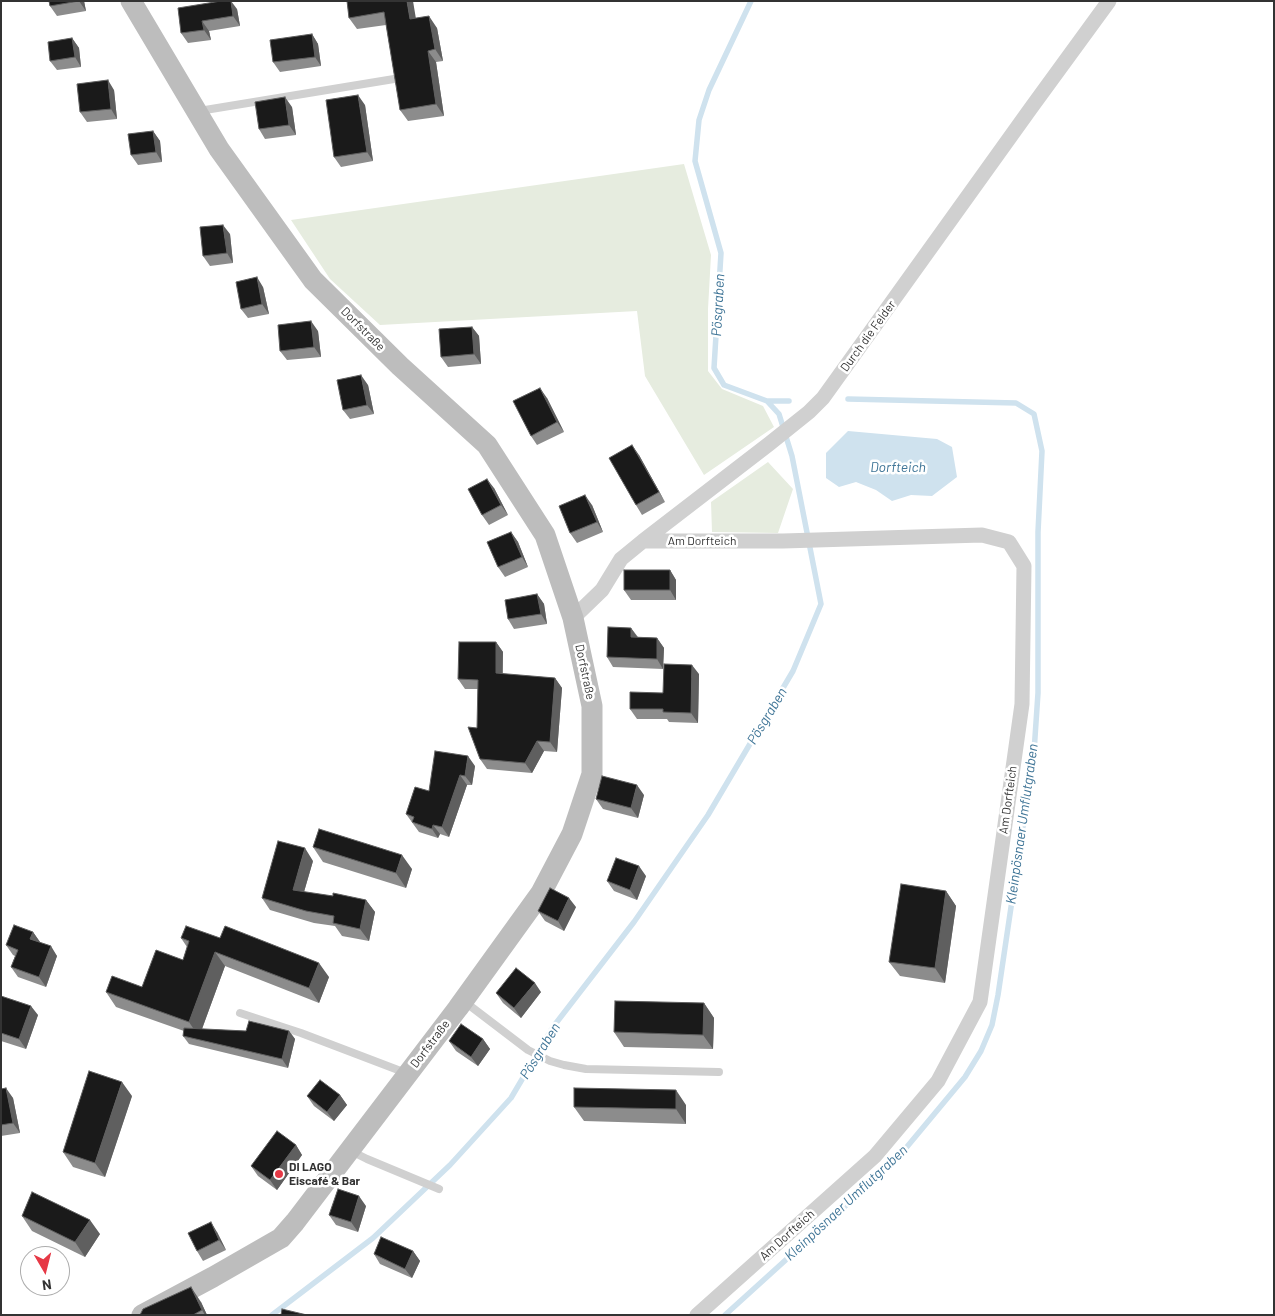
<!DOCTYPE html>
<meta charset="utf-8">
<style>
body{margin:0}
#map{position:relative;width:1275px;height:1316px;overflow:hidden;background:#fff;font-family:Barlow,sans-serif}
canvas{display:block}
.frame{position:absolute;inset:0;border:2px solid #333;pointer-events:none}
.north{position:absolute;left:20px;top:1246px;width:50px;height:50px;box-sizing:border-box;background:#fff;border:1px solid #adadad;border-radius:50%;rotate:172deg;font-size:14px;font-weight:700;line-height:20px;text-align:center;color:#333}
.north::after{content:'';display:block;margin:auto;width:18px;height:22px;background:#e63946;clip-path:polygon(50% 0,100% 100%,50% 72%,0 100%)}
</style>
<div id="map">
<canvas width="1275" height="1316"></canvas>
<div class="frame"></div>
<div class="north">N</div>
</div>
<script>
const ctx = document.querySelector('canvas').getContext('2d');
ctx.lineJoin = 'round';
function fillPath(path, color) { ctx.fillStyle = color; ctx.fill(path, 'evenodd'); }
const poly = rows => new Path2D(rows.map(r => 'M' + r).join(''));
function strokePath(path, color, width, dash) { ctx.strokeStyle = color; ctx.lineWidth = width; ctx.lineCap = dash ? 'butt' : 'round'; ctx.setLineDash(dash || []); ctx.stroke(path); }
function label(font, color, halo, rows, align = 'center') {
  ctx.font = font + ' Barlow,sans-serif'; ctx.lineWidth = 5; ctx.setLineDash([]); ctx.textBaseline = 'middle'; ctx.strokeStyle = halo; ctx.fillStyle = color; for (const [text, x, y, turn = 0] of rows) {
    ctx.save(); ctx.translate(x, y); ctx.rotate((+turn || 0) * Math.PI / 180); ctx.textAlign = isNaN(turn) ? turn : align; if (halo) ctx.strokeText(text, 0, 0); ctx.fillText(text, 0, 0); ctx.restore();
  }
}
fillPath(poly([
 [684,164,711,255,708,309,708,371,722,389,763,406,774,427,704,475,645,376,637,311,380,325,330,279,291,220],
 [768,462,793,489,778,533,712,532,711,502]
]), '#e6ecdf');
fillPath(poly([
 [848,431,937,439,952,447,957,477,932,496,911,495,892,501,876,490,856,482,839,487,826,478,826,453]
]), '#cfe2ee');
strokePath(poly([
 [767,401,789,401],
 [272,1315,373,1238,450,1165,511,1098,553,1027,634,922,708,815,793,671,821,604,792,456,779,414,767,401,724,385,714,368,721,253,695,161,699,120,709,90,751,1],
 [725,1315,896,1160,965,1077,981,1051,992,1025,998,995,1034,752,1038,693,1038,532,1042,451,1034,414,1016,403,848,399]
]), '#cfe2ee', 5.5);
strokePath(poly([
 [199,111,394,79],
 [465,1002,528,1050,550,1061,564,1065,586,1069,719,1072],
 [240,1013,301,1033,406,1073],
 [351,1151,367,1159,439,1189]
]), '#d0d0d0', 8);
strokePath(poly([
 [643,541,783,541,982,535,1009,542,1024,566,1022,704,980,1002,938,1081,875,1156,697,1315],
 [573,618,602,590,621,559,643,541,769,444,809,412,823,398,1031,108,1109,1]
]), '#d0d0d0', 15);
strokePath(poly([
 [131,1,219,149,313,280,400,366,487,445,545,535,573,618,592,706,592,774,572,834,541,893,458,1008,295,1222,281,1238,213,1277,142,1315]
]), '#bdbdbd', 21);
fillPath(poly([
 [49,1,84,1,86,11,57,16,50,6],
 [347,1,416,18,437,28,443,61,436,62,444,116,408,121,400,110,386,25,357,29,349,18],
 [178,8,237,9,240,26,209,31,211,40,188,43,181,33],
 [312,34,318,44,321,66,280,72,273,62],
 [72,38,79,48,81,67,57,70,50,61],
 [114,90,117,119,87,122,80,112],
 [365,105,373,161,341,167,334,157],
 [292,107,296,135,265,139,259,129],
 [153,131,160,141,162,162,138,165,131,155],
 [230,234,233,263,210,266,203,256],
 [263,287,269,314,248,318,241,309],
 [472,327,479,336,481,364,448,367,441,357],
 [318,331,321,357,287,360,280,351],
 [368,385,374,414,350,419,343,410],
 [547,398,564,432,537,445,531,436],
 [639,455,665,502,642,515,636,505],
 [494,488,508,515,489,525,482,515],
 [592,505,603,532,577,543,570,533],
 [511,532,518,542,528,567,505,577,498,567],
 [670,570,676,580,676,600,631,600,624,590],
 [537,594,544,604,547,624,514,629,508,619],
 [631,628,638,637,657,638,664,648,663,669,613,667,607,657],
 [496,642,503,652,503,674,555,678,562,688,557,752,544,751,532,773,487,769,480,759,478,689,465,689,458,679],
 [699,674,698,723,669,722,667,719,637,719,630,709],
 [475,766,472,785,467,785,449,837,440,834,438,838,419,832,406,814,429,791],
 [644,795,638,818,603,809,596,799],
 [313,847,412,869,406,888,323,862],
 [313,861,304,892,333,896,366,900,375,912,369,941,342,936,335,926,314,923,270,910,262,898],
 [646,876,637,900,614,891,607,881],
 [946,891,956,906,945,983,900,976,889,962],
 [576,907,564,931,545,921,538,911],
 [33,932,40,942,57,956,46,987,18,977,11,967,15,956,13,955,6,945],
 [181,938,329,977,319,1003,225,966,202,1029,246,1031,289,1031,295,1039,288,1068,189,1044,183,1036,184,1031,116,1007,106,992,142,987,183,960,187,947],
 [541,992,521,1018,503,1003,496,993],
 [1,996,38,1015,26,1049,1,1041],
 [704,1003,714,1018,713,1049,624,1047,614,1032],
 [483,1039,490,1049,478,1066,456,1051,449,1041],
 [1,1089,13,1098,20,1133,1,1136],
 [340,1095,347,1105,334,1121,314,1106,307,1096],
 [132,1096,105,1177,73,1167,63,1152],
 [686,1105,686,1124,584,1121,574,1107],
 [296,1145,302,1155,277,1190,258,1176,251,1166],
 [366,1206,358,1232,336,1225,329,1215],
 [22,1216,100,1234,85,1257,32,1231],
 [217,1232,226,1250,203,1261,197,1251],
 [413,1251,420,1261,412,1278,380,1264,374,1254],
 [201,1302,207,1315,140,1315]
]), '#8c8c8c');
fillPath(poly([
 [79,1,84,1,86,11],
 [231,1,237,9,240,26,233,16],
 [407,1,413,1,418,31,410,19],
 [429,16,437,28,443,61,435,49],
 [202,21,209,31,211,40,204,30],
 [312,34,318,44,321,66,315,57],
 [72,38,79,48,81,67,75,57],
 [428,51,436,62,444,116,436,104],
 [108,80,114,90,117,119,111,109],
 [358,95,365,105,373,161,367,152],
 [285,97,292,107,296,135,289,125],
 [153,131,160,141,162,162,156,152],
 [223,225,230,234,233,263,227,253],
 [257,277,263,287,269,314,262,304],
 [311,321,318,331,321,357,314,347],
 [472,327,479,336,481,364,474,354],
 [361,375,368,385,374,414,367,405],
 [540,388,547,398,564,432,557,422],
 [632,445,639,455,665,502,659,492],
 [487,479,494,488,508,515,501,505],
 [585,495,592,505,603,532,597,522],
 [511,532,518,542,528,567,522,557],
 [670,570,676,580,676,600,670,590],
 [537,594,544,604,547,624,541,614],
 [631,628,638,638,631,637],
 [657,638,664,648,663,669,657,659],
 [496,642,503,652,502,683,496,673],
 [692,665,699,674,698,723,691,713],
 [555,678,562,688,557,752,550,742],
 [537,741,544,751,532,773,525,763],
 [468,756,475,766,472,785,465,776],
 [460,775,467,785,449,837,442,827],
 [637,785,644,795,638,818,631,808],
 [433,825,440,834,438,838,432,829],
 [305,848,313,861,301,902,293,890],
 [402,855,412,869,406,888,396,873],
 [639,866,646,876,637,900,630,890],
 [946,891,956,906,945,983,935,968],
 [569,898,576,907,564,931,558,921],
 [366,900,375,912,369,941,360,929],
 [33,932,40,942,30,939],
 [51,946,57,956,46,987,39,977],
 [215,952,225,966,199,1037,189,1022],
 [319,963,329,977,319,1003,309,988],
 [535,983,541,992,521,1018,514,1008],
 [704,1003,714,1018,713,1049,703,1035],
 [31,1006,38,1015,26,1049,19,1039],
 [289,1031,295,1039,288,1068,282,1059],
 [483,1039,490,1049,478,1066,471,1057],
 [122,1082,132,1096,105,1177,95,1163],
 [6,1088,13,1098,20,1133,13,1123],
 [676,1090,686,1105,686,1124,676,1109],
 [340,1095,347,1105,334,1121,327,1112],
 [296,1145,302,1155,277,1190,270,1180],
 [359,1196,366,1206,358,1232,351,1222],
 [90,1220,100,1234,85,1257,75,1242],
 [211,1222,217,1232,226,1250,219,1240],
 [413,1251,420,1261,412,1278,405,1269],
 [191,1287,201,1302,207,1315,205,1315,202,1310]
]), '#5f5f5f');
const building = poly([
 [49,1,79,1,50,6,49,1],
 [221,1,231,1,233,16,202,21,204,30,181,33,178,8,221,1],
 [347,1,407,1,410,19,429,16,435,49,428,51,436,104,400,110,384,12,349,18,347,1],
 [312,34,315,57,273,62,270,40,312,34],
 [72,38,75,57,50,61,48,42,72,38],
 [108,80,111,109,80,112,77,84,108,80],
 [358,95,367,152,334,157,326,100,358,95],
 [285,97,289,125,259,129,255,102,285,97],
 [153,131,156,152,131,155,128,134,153,131],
 [223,225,227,253,203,256,200,227,223,225],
 [257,277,262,304,241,309,236,282,257,277],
 [311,321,314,347,280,351,278,325,311,321],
 [472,327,474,354,441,357,439,329,472,327],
 [361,375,367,405,343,410,337,380,361,375],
 [540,388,557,422,531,436,513,401,540,388],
 [632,445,659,492,636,505,609,458,632,445],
 [487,479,501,505,482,515,468,489,487,479],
 [585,495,597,522,570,533,559,506,585,495],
 [511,532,522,557,498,567,487,542,511,532],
 [624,570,670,570,670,590,624,590,624,570],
 [537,594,541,614,508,619,505,600,537,594],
 [608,627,631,628,631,637,657,638,657,659,607,657,608,627],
 [459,642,496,642,496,673,555,678,550,742,537,741,525,763,480,759,468,727,477,728,478,680,458,679,459,642],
 [664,664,692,665,691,713,663,712,663,709,630,709,630,692,663,693,664,664],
 [435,751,468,756,465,776,460,775,442,827,433,825,432,829,412,822,414,817,406,814,415,787,429,791,435,751],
 [602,776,637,785,631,808,596,799,602,776],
 [319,829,402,855,396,873,313,847,319,829],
 [278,841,305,848,293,890,333,896,333,893,366,900,360,929,333,923,334,916,306,911,262,898,278,841],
 [616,858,639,866,630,890,607,881,616,858],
 [901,884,946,891,935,968,889,962,901,884],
 [550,888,569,898,558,921,538,911,550,888],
 [14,925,33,932,30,939,51,946,39,977,11,967,18,950,6,945,14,925],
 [186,926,220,938,225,926,319,963,309,988,215,952,189,1022,106,992,112,976,142,987,156,950,183,960,189,941,181,938,186,926],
 [516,968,535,983,514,1008,496,993,516,968],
 [1,996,31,1006,19,1039,1,1033,1,996],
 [615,1001,704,1003,703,1035,614,1032,615,1001],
 [249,1021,289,1031,282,1059,183,1036,184,1028,246,1031,249,1021],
 [461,1024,483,1039,471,1057,449,1041,461,1024],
 [89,1071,122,1082,95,1163,63,1152,89,1071],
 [320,1080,340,1095,327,1112,307,1096,320,1080],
 [6,1088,13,1123,1,1125,1,1089,6,1088],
 [574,1088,676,1090,676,1109,574,1107,574,1088],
 [277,1131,296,1145,270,1180,251,1166,277,1131],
 [338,1189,359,1196,351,1222,329,1215,338,1189],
 [32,1192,90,1220,75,1242,22,1216,32,1192],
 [211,1222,219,1240,197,1251,188,1233,211,1222],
 [381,1237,413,1251,405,1269,374,1254,381,1237],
 [191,1287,202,1310,193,1315,140,1315,143,1309,191,1287],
 [282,1309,307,1315,281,1315,282,1309]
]);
fillPath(building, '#1a1a1a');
strokePath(building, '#5f5f5f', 1);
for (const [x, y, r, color] of [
 [279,1174,5,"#e63946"]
]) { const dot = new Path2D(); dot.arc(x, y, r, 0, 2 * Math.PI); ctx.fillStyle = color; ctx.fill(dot); strokePath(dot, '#fff', 2); }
label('12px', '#333', '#fff', [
 ["Dorfstraße",363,329,45],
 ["Durch die Felder",868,336,-54],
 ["Am Dorfteich",702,541],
 ["Dorfstraße",585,672,78],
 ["Am Dorfteich",1008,800,-82],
 ["Dorfstraße",430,1044,-53],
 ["Am Dorfteich",787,1235,-42]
]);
label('bold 12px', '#333', '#fff', [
 ["DI LAGO",289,1167],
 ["Eiscafé & Bar",289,1181]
], 'left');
label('italic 14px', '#3f7597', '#fff', [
 ["Pösgraben",718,305,-87],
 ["Dorfteich",898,467],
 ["Pösgraben",767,716,-59],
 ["Kleinpösnaer Umflutgraben",1022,824,-82],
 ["Pösgraben",540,1051,-58],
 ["Kleinpösnaer Umflutgraben",846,1203,-43]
]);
</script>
